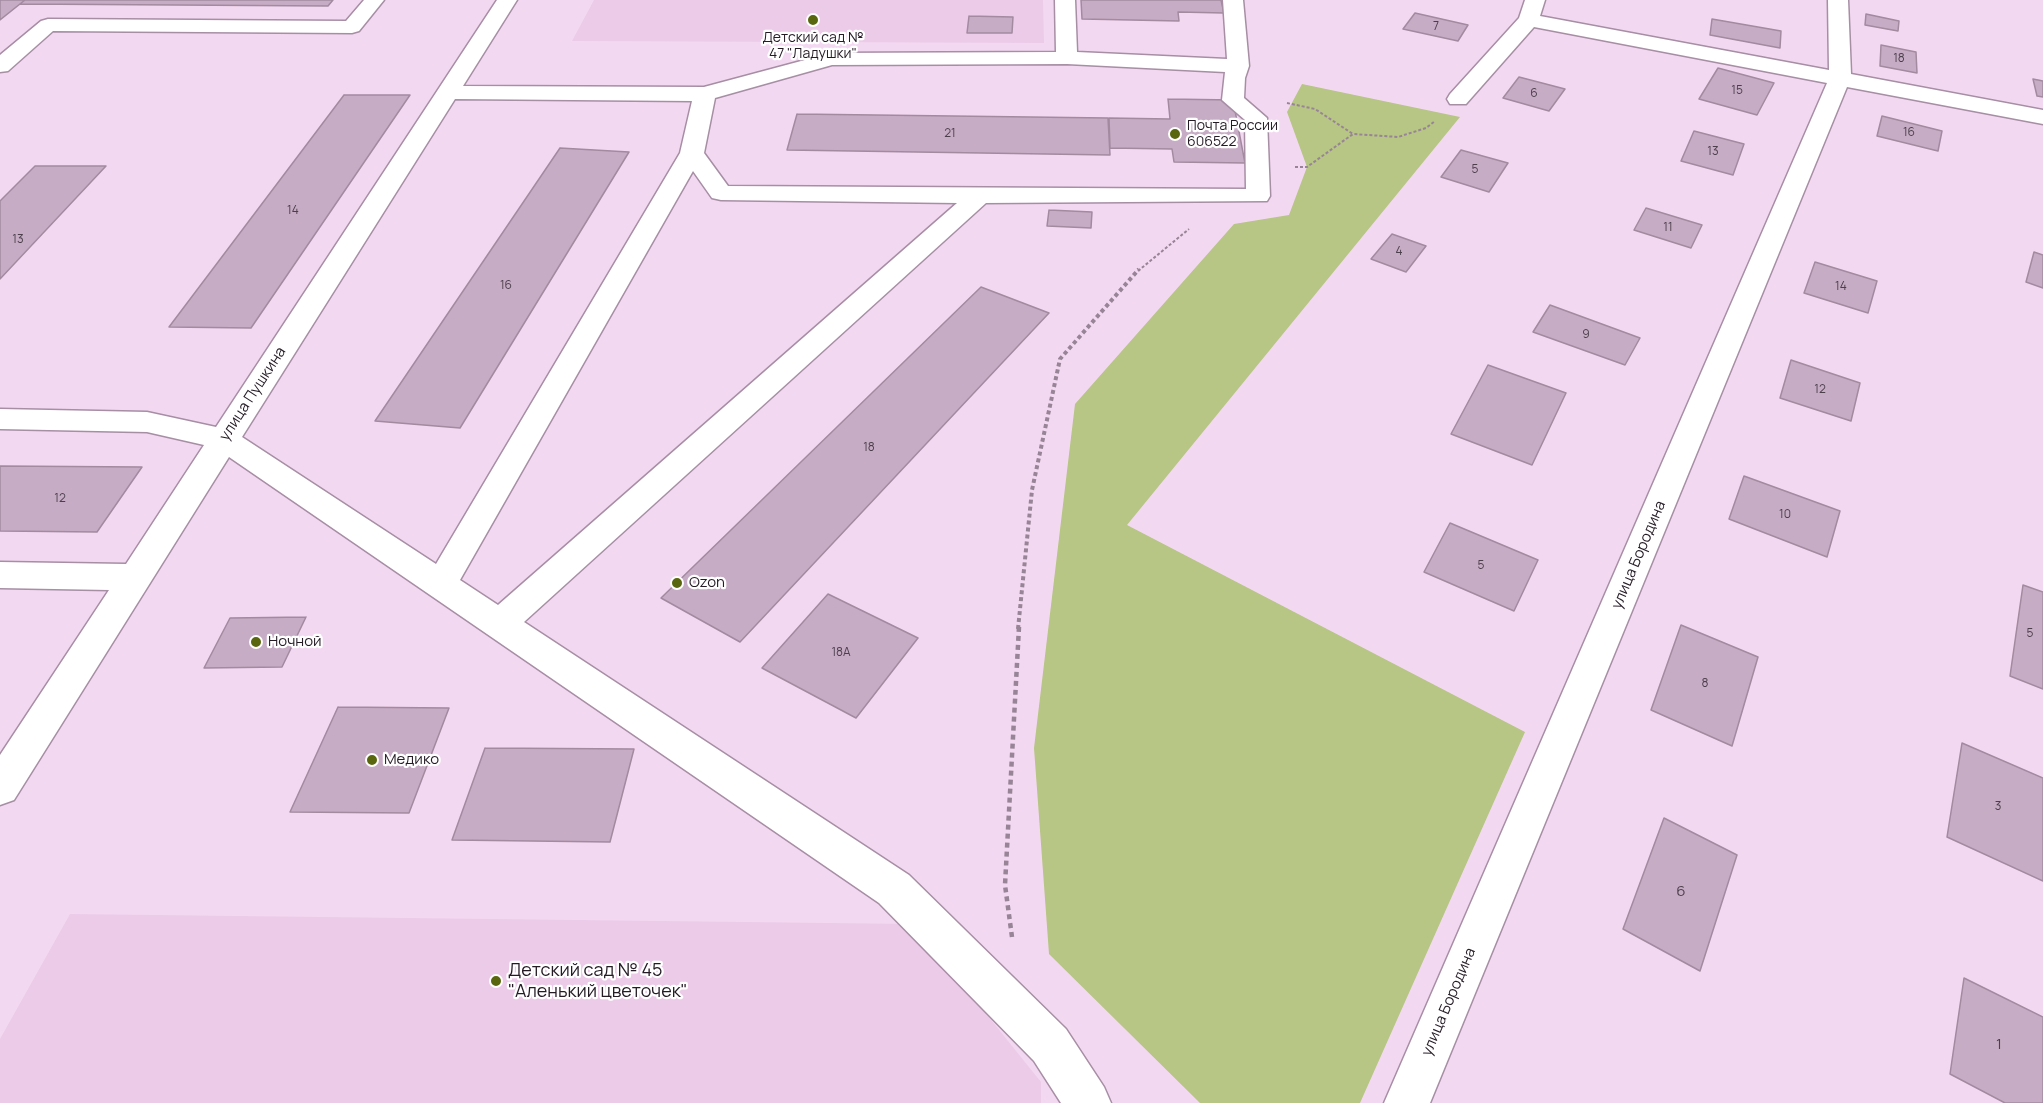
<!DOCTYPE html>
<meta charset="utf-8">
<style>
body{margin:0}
canvas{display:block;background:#f3d8f1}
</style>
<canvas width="2043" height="1103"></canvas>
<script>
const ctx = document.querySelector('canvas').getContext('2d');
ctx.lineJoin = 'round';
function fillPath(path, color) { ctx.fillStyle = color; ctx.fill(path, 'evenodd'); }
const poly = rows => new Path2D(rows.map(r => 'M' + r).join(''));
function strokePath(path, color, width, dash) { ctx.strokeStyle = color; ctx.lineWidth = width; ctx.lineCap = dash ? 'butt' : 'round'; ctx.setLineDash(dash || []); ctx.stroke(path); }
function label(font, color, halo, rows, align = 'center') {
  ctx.font = font + ' Manrope,sans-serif'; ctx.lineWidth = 4.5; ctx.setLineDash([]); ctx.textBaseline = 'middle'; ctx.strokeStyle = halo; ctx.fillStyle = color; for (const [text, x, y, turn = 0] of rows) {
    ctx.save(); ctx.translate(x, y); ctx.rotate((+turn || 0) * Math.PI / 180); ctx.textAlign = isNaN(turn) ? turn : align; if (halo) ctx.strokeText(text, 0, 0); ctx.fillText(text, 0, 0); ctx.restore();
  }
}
fillPath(poly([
 [594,0,1043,0,1044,43,572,41],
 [70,914,914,924,1041,1082,1041,1103,0,1103,0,1039]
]), '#eccbe9');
fillPath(poly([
 [1302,84,1460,117,1127,525,1525,732,1360,1103,1200,1103,1049,954,1034,748,1075,404,1234,224,1289,215,1307,167,1287,112]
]), '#b7c585');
const building = poly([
 [0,0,25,0,0,20,0,0],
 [25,0,333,0,328,6,20,4,25,0],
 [1081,0,1221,0,1224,13,1178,12,1179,21,1082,19,1081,0],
 [1415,13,1468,25,1458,41,1403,29,1415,13],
 [1866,14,1899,21,1898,31,1865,25,1866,14],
 [969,16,1013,17,1012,33,967,33,969,16],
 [1712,19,1781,31,1780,48,1710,35,1712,19],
 [1881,45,1916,52,1917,73,1880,66,1881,45],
 [1718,68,1774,83,1757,115,1699,99,1718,68],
 [1519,77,1565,89,1549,111,1503,98,1519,77],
 [2033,79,2043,81,2043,97,2037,96,2033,79],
 [344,95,410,95,251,328,169,327,344,95],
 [1168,99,1233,100,1245,163,1174,162,1172,149,1110,148,1109,118,1170,119,1168,99],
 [797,114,1108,118,1110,155,787,150,797,114],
 [1882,116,1942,131,1938,151,1877,136,1882,116],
 [1694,131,1744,144,1733,175,1681,161,1694,131],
 [560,148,629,152,460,428,375,421,560,148],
 [1461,150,1508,163,1489,192,1441,177,1461,150],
 [35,166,106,166,0,279,0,201,35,166],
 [1646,208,1702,225,1691,248,1634,230,1646,208],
 [1049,210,1092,212,1091,228,1047,226,1049,210],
 [1392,234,1426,246,1406,272,1371,259,1392,234],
 [2034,252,2043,255,2043,288,2026,282,2034,252],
 [1815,262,1877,281,1868,313,1804,293,1815,262],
 [981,287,1049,313,740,642,661,598,981,287],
 [1550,305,1640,338,1625,365,1533,332,1550,305],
 [1791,360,1860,383,1851,421,1780,398,1791,360],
 [1488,365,1566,393,1532,465,1451,434,1488,365],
 [0,466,142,467,97,532,0,531,0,466],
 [1744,476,1840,511,1827,557,1729,519,1744,476],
 [1450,523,1538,560,1514,611,1424,572,1450,523],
 [2023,585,2043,592,2043,689,2010,676,2023,585],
 [828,594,918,638,856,718,762,668,828,594],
 [306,617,282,667,204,668,230,618,306,617],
 [1681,625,1758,657,1732,746,1651,710,1681,625],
 [338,707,449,708,409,813,290,812,338,707],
 [1962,743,2043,778,2043,881,1947,837,1962,743],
 [485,748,634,749,610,842,452,840,485,748],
 [1664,818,1737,855,1700,971,1623,929,1664,818],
 [1964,978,2043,1017,2043,1103,2005,1103,1950,1074,1964,978]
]);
fillPath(building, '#c6acc4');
strokePath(building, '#a38aa1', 1.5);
const minor = poly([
 [364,0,384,0,359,31,352,33,53,31,8,71,0,72,0,55,41,21,48,19,346,21,364,0],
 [497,0,517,0,463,86,704,87,831,53,1056,52,1055,0,1075,0,1077,52,1227,59,1223,0,1243,0,1249,66,1245,78,1244,98,1267,118,1270,196,1267,201,986,203,524,622,909,875,1066,1029,1104,1087,1111,1103,1061,1103,1034,1061,879,903,229,457,14,800,0,805,0,755,109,590,0,588,0,562,126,564,204,445,147,432,0,429,0,409,147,412,216,427,497,0],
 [1067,64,1225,72,1222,100,1245,120,1246,189,728,186,704,153,715,98,832,65,1067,64],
 [455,99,692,101,680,153,436,564,242,437,455,99],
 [693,171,712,198,721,200,957,203,498,605,460,580,693,171],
 [1525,0,1545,0,1540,16,1829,70,1828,0,1848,0,1851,74,2043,110,2043,124,1847,87,1430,1103,1384,1103,1827,83,1534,27,1466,104,1450,104,1447,99,1450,94,1519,18,1525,0]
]);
strokePath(minor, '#a78ea5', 3);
strokePath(poly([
 [1287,103,1315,109,1353,134],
 [1295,167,1307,167,1353,134,1398,137,1426,128,1435,121],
 [1138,271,1189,229]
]), '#978496', 2, [3, 2]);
strokePath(poly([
 [1018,629,1032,490,1060,359,1139,269]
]), '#978496', 4, [4, 3]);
strokePath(poly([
 [1012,937,1005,885,1019,627]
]), '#978496', 4.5, [5, 4]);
fillPath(minor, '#fff');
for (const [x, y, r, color] of [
 [813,20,6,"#59660d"],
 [1175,134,6,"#59660d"],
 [677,583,6,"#59660d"],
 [256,642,6,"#59660d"],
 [372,760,6,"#59660d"],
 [496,981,6,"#59660d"]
]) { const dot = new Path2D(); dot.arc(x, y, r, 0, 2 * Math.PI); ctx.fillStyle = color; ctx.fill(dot); strokePath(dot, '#fff', 2); }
label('12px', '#4c3f4c', null, [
 ["7",1436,27],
 ["18",1899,59],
 ["15",1737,91],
 ["6",1534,94],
 ["16",1909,133],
 ["21",950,134],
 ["13",1713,152],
 ["5",1475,170],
 ["14",293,211],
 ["11",1668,228],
 ["13",18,240],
 ["4",1399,252],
 ["16",506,286],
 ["14",1841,287],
 ["9",1586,335],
 ["12",1820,390],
 ["18",869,448],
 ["12",60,499],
 ["10",1785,515],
 ["5",1481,566],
 ["5",2030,634],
 ["18А",841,653],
 ["8",1705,684],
 ["3",1998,807]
]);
label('14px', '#241b24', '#fff', [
 ["Детский сад №",813,38],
 ["47 \"Ладушки\"",813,54],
 ["Почта России",1187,126,"left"],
 ["606522",1187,142,"left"]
]);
label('15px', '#241b24', '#fff', [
 ["улица Пушкина",253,394,-57],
 ["улица Бородина",1639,555,-67],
 ["улица Бородина",1449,1002,-67]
]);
label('15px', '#241b24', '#fff', [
 ["Ozon",689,583],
 ["Ночной",268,642],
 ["Медико",384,760]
], 'left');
label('15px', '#4c3f4c', null, [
 ["6",1681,892],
 ["1",1999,1045]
]);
label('18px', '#241b24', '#fff', [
 ["Детский сад № 45",508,971],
 ["\"Аленький цветочек\"",508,992]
], 'left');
</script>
